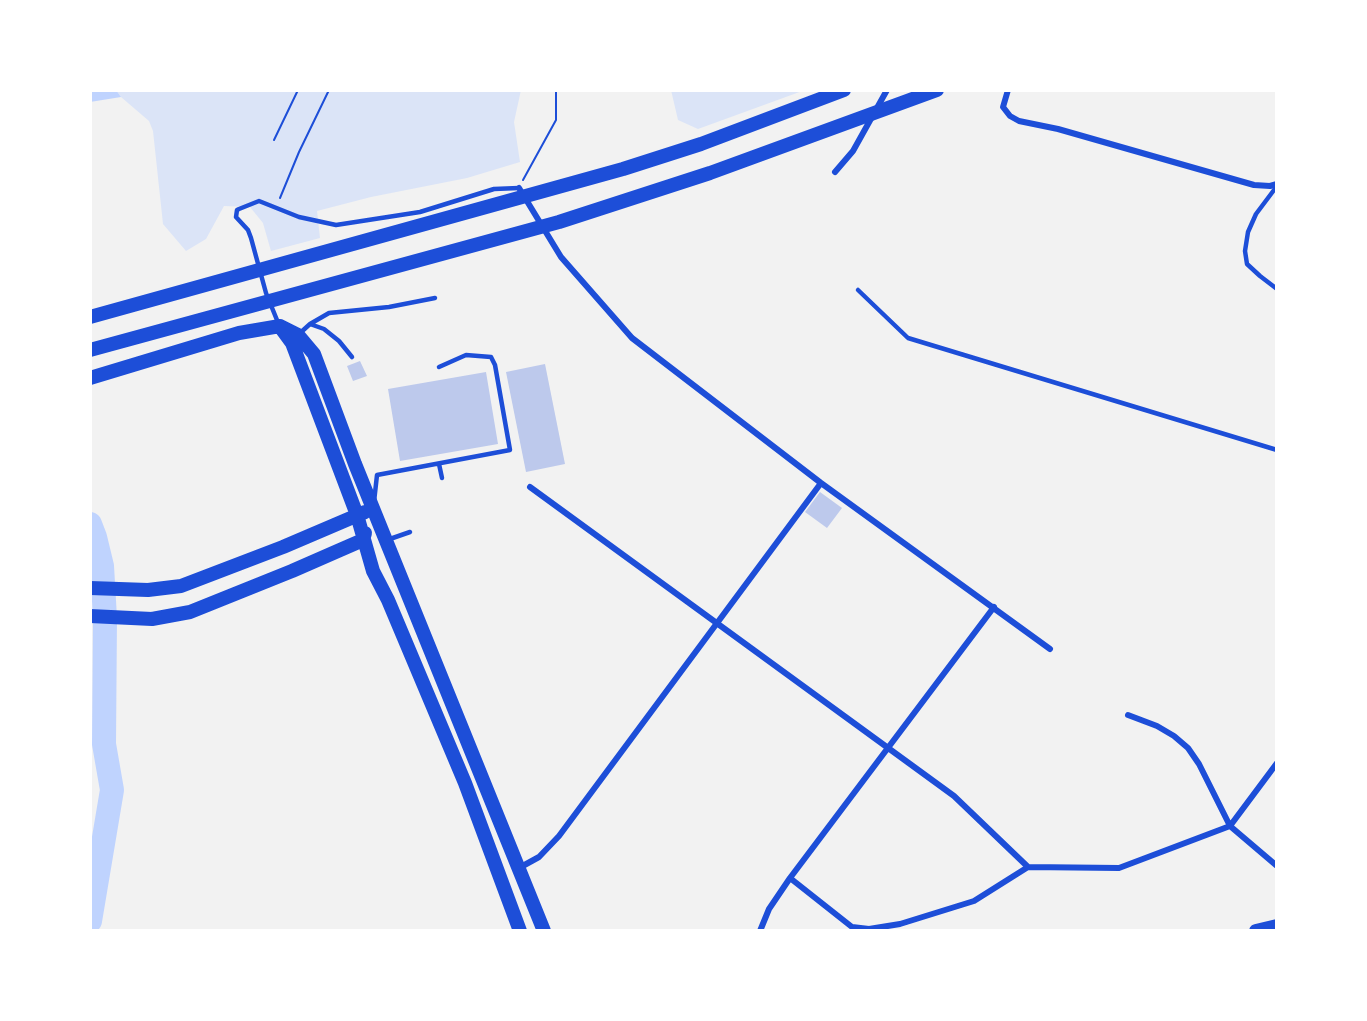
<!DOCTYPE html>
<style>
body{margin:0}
#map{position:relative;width:1367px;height:1021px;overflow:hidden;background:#f2f2f2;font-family:Inter,sans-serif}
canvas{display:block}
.frame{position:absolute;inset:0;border:92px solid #fff;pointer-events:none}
</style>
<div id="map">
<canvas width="1367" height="1021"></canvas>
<div class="frame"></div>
</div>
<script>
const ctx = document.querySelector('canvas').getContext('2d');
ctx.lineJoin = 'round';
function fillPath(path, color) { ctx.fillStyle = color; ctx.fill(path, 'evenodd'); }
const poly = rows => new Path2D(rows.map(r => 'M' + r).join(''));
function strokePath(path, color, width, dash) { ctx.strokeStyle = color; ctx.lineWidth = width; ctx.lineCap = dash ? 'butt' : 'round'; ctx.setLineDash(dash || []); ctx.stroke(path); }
fillPath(poly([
 [116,90,521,90,514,122,520,162,467,178,371,197,317,211,320,238,271,251,263,223,250,207,224,206,206,239,186,251,163,224,153,131,149,121,121,97],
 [671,90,805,90,698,129,678,120]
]), '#dbe4f7');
fillPath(poly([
 [90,90,116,90,121,97,90,102]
]), '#bfd3fe');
strokePath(poly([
 [90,524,95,537,102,566,105,618,104,744,112,790,90,921]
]), '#bfd3fe', 24);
fillPath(poly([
 [360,361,367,376,353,381,347,366],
 [545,364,565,464,526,472,506,372],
 [486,372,498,444,400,461,388,389],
 [820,492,842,508,827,528,805,512]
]), '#bdc9ec');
strokePath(poly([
 [274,140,298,90],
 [523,180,556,120,556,90],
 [280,198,299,152,329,90]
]), '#1d4ed8', 2);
strokePath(poly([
 [1277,186,1256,214,1248,232,1245,251,1247,264,1260,276,1277,289],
 [858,290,908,338,1277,450],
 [310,324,324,329,339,341,352,357],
 [279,325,266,293,251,238,248,230,236,217,237,210,239,209,259,201,299,217,336,225,420,212,494,189,519,188],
 [299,334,310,324,329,313,389,307,435,298],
 [439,464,442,478],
 [374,502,377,475,510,450,495,365,491,357,466,355,439,367],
 [387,540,410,532]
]), '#1d4ed8', 4.5);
strokePath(poly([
 [1008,90,1003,107,1010,116,1019,121,1058,129,1254,185,1270,186,1277,184],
 [835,172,853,151,887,90],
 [519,188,561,257,632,338,821,483,1050,649],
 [530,487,954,796,1028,867],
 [1128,715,1157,726,1174,736,1188,748,1199,764,1230,826,1277,866],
 [519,868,539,857,559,836,821,483],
 [790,878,852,927,869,929,900,924,974,901,1028,867,1119,868,1230,826,1277,763],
 [760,931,769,909,790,878,994,607]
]), '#1d4ed8', 6);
strokePath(poly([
 [280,326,298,335,314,354,355,464,544,931],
 [281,328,292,343,357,515,373,571,388,600,465,783,520,931],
 [90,378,239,333,280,326],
 [90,588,148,590,181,586,283,547,365,512],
 [90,616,152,619,190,612,292,571,340,550,363,540,365,533],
 [1256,931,1277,926]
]), '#1d4ed8', 14);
strokePath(poly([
 [90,317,623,169,701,144,844,90],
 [90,350,559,222,710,173,937,90]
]), '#1d4ed8', 14);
</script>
